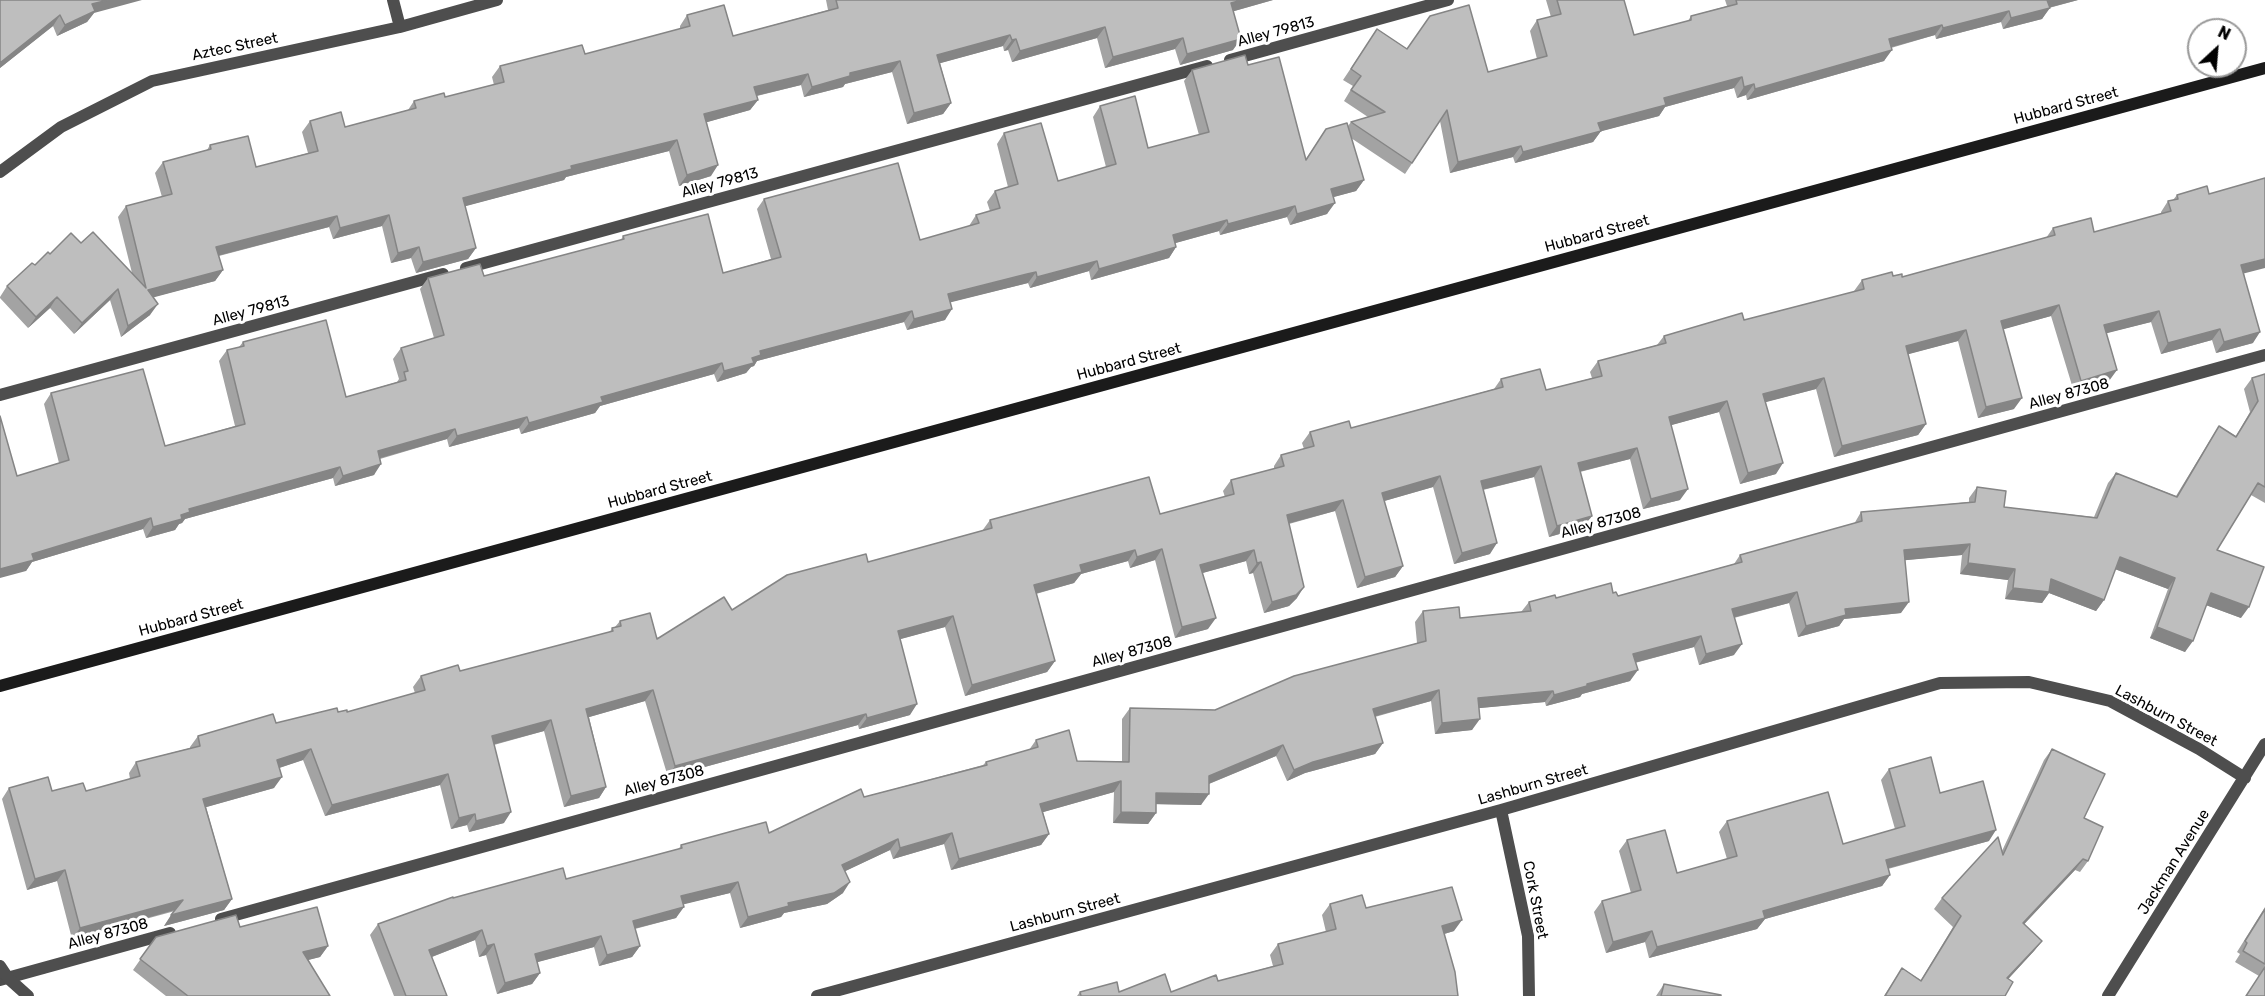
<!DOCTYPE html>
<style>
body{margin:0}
#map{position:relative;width:2265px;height:996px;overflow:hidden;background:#fff;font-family:Rubik,sans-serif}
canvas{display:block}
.north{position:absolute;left:2187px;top:18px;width:60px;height:60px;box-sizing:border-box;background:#fff;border:2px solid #999;border-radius:50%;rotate:26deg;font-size:16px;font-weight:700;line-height:24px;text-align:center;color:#000}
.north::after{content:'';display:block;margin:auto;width:21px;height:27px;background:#000;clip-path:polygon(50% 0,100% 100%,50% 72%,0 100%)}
</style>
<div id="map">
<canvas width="2265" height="996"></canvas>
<div class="north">N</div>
</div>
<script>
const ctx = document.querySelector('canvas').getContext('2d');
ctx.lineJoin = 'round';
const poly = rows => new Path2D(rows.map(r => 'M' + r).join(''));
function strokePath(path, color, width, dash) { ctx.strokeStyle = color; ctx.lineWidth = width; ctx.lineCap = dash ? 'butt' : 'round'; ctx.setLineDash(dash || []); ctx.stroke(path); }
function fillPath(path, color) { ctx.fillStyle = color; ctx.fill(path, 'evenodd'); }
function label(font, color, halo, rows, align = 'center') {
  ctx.font = font + ' Rubik,sans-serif'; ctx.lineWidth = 6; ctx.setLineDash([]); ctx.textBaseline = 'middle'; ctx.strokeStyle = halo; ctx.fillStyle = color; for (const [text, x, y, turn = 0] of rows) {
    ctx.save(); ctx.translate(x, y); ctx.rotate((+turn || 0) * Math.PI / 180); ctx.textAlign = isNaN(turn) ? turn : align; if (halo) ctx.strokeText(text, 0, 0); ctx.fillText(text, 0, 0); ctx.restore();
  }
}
strokePath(poly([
 [1230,60,1448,0],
 [466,268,1207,66],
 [0,395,443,274],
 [221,919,2265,355],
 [0,980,170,933]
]), '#4e4e4e', 12);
strokePath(poly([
 [393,0,400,27],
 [0,172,61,127,152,81,400,27,497,0],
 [1501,810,1528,936,1529,996],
 [0,966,8,978,28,996],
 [817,996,1501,810,1940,683,2029,682,2110,701,2199,749,2245,778],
 [2108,996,2265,744]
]), '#4e4e4e', 12);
strokePath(poly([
 [0,686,2265,68]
]), '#1b1b1b', 12);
fillPath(poly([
 [0,0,94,13,87,22,57,36,53,26,0,68],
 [826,0,1273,0,1234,11,1233,50,1180,65,1175,49,1105,68,1097,38,1012,62,1008,50,1004,51,1003,46,940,63,951,103,943,114,907,124,892,72,845,84,843,87,804,97,801,85,757,96,758,100,750,110,707,122,711,176,679,186,669,151,566,177,564,180,465,206,476,248,468,259,416,273,411,258,391,263,382,226,333,239,329,227,219,256,223,270,215,281,153,297,150,315,121,337,110,300,74,334,50,308,28,328,0,298,0,297,7,286,50,254,81,243,132,273,118,217,126,206,162,197,155,173,163,162,207,150,210,145,256,167,308,153,302,132,310,121,345,127,408,110,414,101,445,97,494,85,492,77,500,66,585,54,680,29,680,26,687,15,733,36,828,10],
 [1546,0,1624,0,1634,35,1688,21,1691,16,1727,6,1725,0,2078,0,2049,8,2042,19,2003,29,2001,22,1936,39,1935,35,1891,48,1884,61,1747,100,1746,95,1737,98,1734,88,1665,107,1659,116,1601,131,1593,142,1515,163,1513,157,1450,173,1440,121,1405,174,1351,138,1364,180,1356,191,1333,197,1327,214,1290,225,1287,217,1220,235,1219,231,1175,243,1176,247,1169,258,1091,280,1089,271,1030,288,1028,283,1020,285,950,302,945,320,907,330,904,322,757,361,754,366,751,367,746,373,717,382,714,374,600,406,595,413,521,434,519,428,449,447,447,439,380,459,374,475,335,486,333,478,185,519,182,523,179,524,175,530,146,538,143,529,32,562,26,571,17,476,59,463,44,404,51,393,165,446,235,426,219,361,227,350,239,347,243,342,346,397,397,382,399,379,393,359,401,348,434,338,420,289,428,278,484,276,621,240,623,236,723,273,771,259,757,209,764,199,920,240,969,226,976,215,990,211,987,202,995,191,1008,187,997,144,1004,133,1058,181,1106,167,1093,117,1100,106,1148,148,1199,135,1184,81,1192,70,1248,65,1306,159,1326,129,1348,126,1351,122,1368,117,1344,101,1353,86,1343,80,1377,29,1407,49,1488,72,1537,59,1530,31,1537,20,1551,17],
 [2209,194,2244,273,2253,343,2216,353,2212,340,2161,354,2151,322,2106,333,2109,381,2074,392,2051,316,2003,329,2014,409,1978,418,1958,341,1908,354,1926,424,1918,435,1834,457,1816,389,1765,402,1776,474,1740,484,1719,412,1671,425,1680,500,1643,509,1630,459,1580,472,1584,527,1549,537,1534,477,1483,490,1490,554,1454,564,1433,487,1384,501,1403,566,1395,577,1357,588,1335,511,1289,524,1297,598,1289,606,1264,613,1253,573,1249,574,1246,561,1202,573,1208,629,1175,638,1155,560,1130,568,1128,561,1081,574,1074,583,1036,594,1055,661,1047,672,965,696,945,627,900,639,910,715,859,729,858,725,668,777,645,701,589,717,606,787,599,798,564,807,544,731,494,745,504,823,469,832,467,825,451,829,440,785,325,816,303,760,279,768,274,788,206,807,232,899,224,910,164,926,175,911,72,939,57,881,27,890,2,799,9,788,52,791,86,791,130,779,129,773,136,762,190,748,190,747,198,736,276,723,338,712,347,712,415,693,413,687,421,676,460,671,610,632,612,628,615,627,620,621,657,639,732,610,868,562,982,531,990,520,1160,514,1225,497,1223,491,1231,480,1274,469,1274,466,1281,455,1304,449,1302,443,1310,432,1351,428,1494,389,1501,379,1546,390,1592,378,1590,372,1598,361,1657,345,1664,336,1744,320,1854,292,1854,291,1862,280,1893,276,1902,277,2046,238,2053,228,2094,232,2161,214,2161,212,2168,201,2173,200,2177,195],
 [2265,374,2265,503,2251,495,2217,550,2241,618,2206,605,2185,652,2150,638,2168,589,2115,569,2104,600,2096,611,2049,593,2042,603,2005,599,2008,580,1960,574,1962,555,1905,560,1901,613,1844,619,1839,626,1798,637,1789,603,1734,618,1734,655,1699,665,1694,647,1635,663,1630,681,1582,694,1580,697,1546,706,1545,702,1479,708,1472,730,1435,734,1431,701,1375,717,1383,743,1375,754,1305,773,1287,781,1276,756,1209,784,1201,805,1156,804,1156,813,1148,824,1113,823,1114,792,1043,812,1049,834,1041,845,951,870,944,844,893,859,890,850,845,871,843,893,827,904,784,913,781,917,740,928,730,893,683,904,676,918,635,929,640,946,632,957,599,966,594,947,537,962,540,973,532,984,497,994,486,955,479,957,475,940,432,957,447,996,394,996,370,935,378,924,453,898,566,879,679,849,681,845,769,833,864,797,983,765,986,762,1029,750,1036,740,1077,761,1122,761,1122,719,1130,708,1215,710,1417,643,1415,622,1423,611,1460,618,1521,612,1529,602,1556,598,1613,593,1618,596,1734,564,1740,555,1854,524,1861,512,1969,502,1969,498,1977,487,2004,507,2094,517,2108,483,2116,473,2176,496,2212,437,2219,426,2236,436,2250,412,2244,389,2252,378],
 [2052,749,2084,818,2088,861,2080,872,2075,870,2024,924,2042,941,2034,951,2008,979,2005,996,1884,996,1902,968,1921,980,1953,927,1934,909,1942,898,2002,851,2044,760],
 [1889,769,1940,793,1989,841,1888,869,1890,875,1882,886,1765,919,1757,929,1649,958,1645,942,1606,953,1594,912,1602,901,1631,893,1619,851,1627,840,1677,873,1727,859,1719,832,1727,821,1843,844,1895,829,1881,780],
 [1330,904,1366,908,1454,931,1444,934,1458,996,1077,996,1080,992,1171,992,1218,981,1273,966,1270,955,1278,944,1326,932,1322,915],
 [2265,907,2265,996,2246,996,2259,976,2235,962,2240,954,2237,952],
 [156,937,328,946,320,957,308,960,330,996,166,996,133,970],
 [1664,984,1721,996,1656,996]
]), '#a3a3a3');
fillPath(poly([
 [108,0,142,0,94,13,87,22,57,36,65,25,92,4],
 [1242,0,1273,0,1224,14,1231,3],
 [2047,0,2078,0,2040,10],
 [2050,8,2042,19,2003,29,2011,18],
 [2009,11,2001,22,1936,39,1943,28],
 [60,15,53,26,0,68,0,63],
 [1942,25,1935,35,1881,50,1889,39],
 [1105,27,1097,38,1012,62,1020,51],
 [1010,35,1003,46,930,66,937,55],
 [1183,38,1175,49,1105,68,1113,57],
 [1016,39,1008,50,1004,51,1012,40],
 [1241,39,1233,50,1180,65,1187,54],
 [1892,50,1884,61,1747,100,1755,89],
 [900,61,892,72,845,84,843,87,804,97,812,87,850,73],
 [808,74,801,85,747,98,754,87],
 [1742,77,1734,88,1665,107,1659,116,1591,134,1598,123,1664,98],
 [1754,84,1746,95,1737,98,1744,87],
 [758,100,750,110,697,125,704,114],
 [951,103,943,114,907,124,914,113],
 [1601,131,1593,142,1515,163,1523,152],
 [677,140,669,151,566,177,564,180,455,209,463,198,571,166],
 [1521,146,1513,157,1450,173,1458,162],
 [718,165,711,176,679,186,687,175],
 [1364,180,1356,191,1323,200,1331,189],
 [1335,203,1327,214,1290,225,1297,214],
 [1295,206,1287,217,1220,235,1228,224],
 [389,215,382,226,333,239,340,228],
 [337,216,329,227,209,258,216,247],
 [1227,220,1219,231,1165,246,1173,235],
 [419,247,411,258,391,263,398,253],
 [1176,247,1169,258,1091,280,1099,269],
 [476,248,468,259,416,273,423,262],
 [2265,259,2265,268,2234,276,2241,265],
 [1097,261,1089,271,1030,288,1037,277],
 [223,270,215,281,140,301,148,290],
 [1036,272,1028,283,940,305,948,294],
 [118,289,110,300,74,334,82,323],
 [57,297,50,308,28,328,36,317],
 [158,304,150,315,121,337,128,326],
 [2059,305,2051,316,1994,332,2001,321],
 [952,309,945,320,907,330,914,319],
 [912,311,904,322,757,361,754,366,751,367,746,373,717,382,724,371,752,358,760,351],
 [2159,311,2151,322,2096,336,2104,325],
 [2220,329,2212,340,2161,354,2168,343],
 [1966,330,1958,341,1898,357,1906,346],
 [2260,332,2253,343,2216,353,2224,342],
 [722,363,714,374,600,406,595,413,521,434,529,423,601,397],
 [2117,370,2109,381,2074,392,2081,381],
 [1824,378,1816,389,1755,405,1763,394],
 [2022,398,2014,409,1978,418,1986,407],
 [1727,401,1719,412,1661,428,1669,417],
 [527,417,519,428,449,447,457,436],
 [1926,424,1918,435,1834,457,1842,446],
 [455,429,447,439,370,461,378,451],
 [1637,448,1630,459,1570,474,1578,463],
 [1783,463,1776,474,1740,484,1748,473],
 [381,464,374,475,335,486,343,476],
 [1541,466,1534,477,1473,492,1481,481],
 [340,467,333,478,185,519,182,523,179,524,175,530,146,538,153,527,181,515,189,509],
 [1440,476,1433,487,1374,504,1382,493],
 [1688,489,1680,500,1643,509,1651,499],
 [1343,500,1335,511,1279,526,1287,515],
 [1592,516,1584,527,1549,537,1557,526],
 [151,518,143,529,32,562,26,571,0,578,0,569,32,554],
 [1497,543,1490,554,1454,564,1462,553],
 [1970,544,1962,555,1897,561,1904,550],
 [1162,549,1155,560,1130,568,1137,557],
 [1135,550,1128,561,1081,574,1074,583,1027,596,1034,585,1080,565],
 [1254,550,1246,561,1192,576,1200,565],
 [2120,557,2175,578,2168,589,2112,568],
 [1261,562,1253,573,1249,574,1257,563],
 [1968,563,2015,569,2008,580,1960,574],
 [1403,566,1395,577,1357,588,1365,577],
 [2051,579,2104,600,2096,611,2049,593,2042,603,2005,599,2013,588],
 [1304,587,1297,598,1289,606,1264,613,1272,602],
 [1797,592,1789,603,1724,620,1732,609],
 [2211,593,2249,607,2241,618,2203,604],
 [1909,602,1901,613,1844,619,1839,626,1798,637,1806,626,1845,609],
 [953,616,945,627,890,642,898,631],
 [1216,618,1208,629,1175,638,1182,627],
 [2157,627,2193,641,2185,652,2150,638],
 [1701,636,1694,647,1626,665,1633,654],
 [1742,644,1734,655,1699,665,1706,654],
 [1055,661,1047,672,965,696,972,685],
 [1638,670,1630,681,1582,694,1580,697,1546,706,1554,695,1587,684],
 [653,690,645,701,579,720,586,709],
 [1439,690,1431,701,1365,719,1373,709],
 [1553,691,1545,702,1470,709,1478,698],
 [917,704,910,715,859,729,867,718],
 [866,714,858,725,668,777,675,766],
 [1480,719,1472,730,1435,734,1442,723],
 [551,720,544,731,484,747,492,736],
 [1383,743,1375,754,1305,773,1287,781,1294,770,1313,762],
 [1283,745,1276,756,1201,787,1209,776],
 [311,749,303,760,270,771,277,760],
 [448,774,440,785,325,816,332,805],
 [282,777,274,788,196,810,203,799],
 [1121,781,1114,792,1033,815,1040,804],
 [606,787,599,798,564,807,571,796],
 [1156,793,1209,794,1201,805,1148,804],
 [511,812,504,823,469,832,476,821],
 [1121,812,1156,813,1148,824,1113,823],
 [475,814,467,825,451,829,459,818],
 [1996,830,1989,841,1878,871,1886,860],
 [952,833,944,844,893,859,900,848],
 [1049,834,1041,845,951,870,959,859],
 [898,839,890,850,835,876,842,865],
 [2083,859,2075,870,2015,934,2023,923],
 [65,870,57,881,27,890,35,879],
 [1890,875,1882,886,1765,919,1757,929,1649,958,1657,947,1763,911],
 [738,882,730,893,673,907,681,896],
 [850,882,843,893,827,904,784,913,781,917,740,928,748,917],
 [232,899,224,910,164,926,171,915],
 [183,900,175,910,72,939,80,928],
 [684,907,676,918,625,931,633,921],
 [1462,920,1454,931,1434,937,1442,926],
 [482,930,475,940,421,961,429,950],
 [1652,931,1645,942,1606,953,1613,942],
 [601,936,594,947,527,965,535,954],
 [2042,941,2034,951,1999,989,2007,978],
 [494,944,486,955,479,957,487,946],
 [328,946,320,957,296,963,303,952],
 [640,946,632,957,599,966,607,955],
 [540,973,532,984,497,994,505,983]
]), '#858585');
const building = poly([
 [0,0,108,0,92,4,95,11,65,25,60,15,0,63,0,0],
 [836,0,1242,0,1231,3,1241,39,1187,54,1183,38,1113,57,1105,27,1020,51,1016,39,1012,40,1010,35,937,55,951,103,914,113,900,61,850,73,850,76,812,87,808,74,754,87,758,100,704,114,718,165,687,175,677,140,571,166,572,169,463,198,476,248,423,262,419,247,398,253,389,215,340,228,337,216,216,247,223,270,148,290,158,304,128,326,118,289,82,323,57,297,36,317,7,286,32,263,35,265,48,252,50,254,71,233,81,243,93,232,146,288,126,206,172,194,163,162,211,149,210,145,248,136,256,167,318,151,310,121,341,112,345,127,416,108,414,101,444,93,445,97,504,82,500,66,582,45,585,54,690,26,687,15,724,5,733,36,838,8,836,0],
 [1557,0,1624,0,1634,35,1691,20,1691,16,1737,4,1736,0,2047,0,2050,8,2011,18,2009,11,1943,28,1942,25,1889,39,1892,50,1755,89,1754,84,1744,87,1742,77,1664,98,1666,105,1598,123,1601,131,1523,152,1521,146,1458,162,1447,110,1412,163,1351,122,1385,112,1351,90,1361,76,1351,69,1377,29,1407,49,1430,16,1469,5,1488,72,1547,56,1537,20,1561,14,1557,0],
 [1245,55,1248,65,1279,57,1306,160,1326,129,1347,123,1364,180,1331,189,1335,203,1297,214,1295,206,1228,224,1227,220,1173,235,1176,247,1099,269,1097,261,1037,277,1036,272,1027,274,948,294,952,309,914,319,912,311,760,351,761,355,752,358,754,363,724,371,722,363,601,397,603,402,529,423,527,417,457,436,455,429,378,451,381,464,343,476,340,467,189,509,190,512,181,515,182,519,153,527,151,518,32,554,34,560,0,569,0,416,17,476,69,460,51,393,143,369,165,446,245,424,227,350,244,346,243,342,326,320,346,397,406,380,404,372,408,371,401,348,444,335,428,278,480,264,484,276,624,239,623,236,708,214,723,273,781,257,764,199,898,163,920,240,979,223,976,215,1000,208,995,191,1018,184,1004,133,1041,123,1058,181,1116,164,1100,106,1135,96,1148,148,1209,132,1192,70,1245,55],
 [2265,178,2265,259,2241,265,2260,332,2224,342,2220,329,2168,343,2159,311,2104,325,2117,370,2081,381,2059,305,2001,321,2022,398,1986,407,1966,330,1906,346,1926,424,1842,446,1824,378,1763,394,1783,463,1748,473,1727,401,1669,417,1688,489,1651,499,1637,448,1578,463,1592,516,1557,526,1541,466,1481,481,1497,543,1462,553,1440,476,1382,493,1403,566,1365,577,1343,500,1287,515,1304,587,1296,595,1272,602,1261,562,1257,563,1254,550,1200,565,1216,618,1182,627,1162,549,1137,557,1135,550,1080,565,1082,572,1034,585,1055,661,972,685,953,616,898,631,917,704,867,718,866,714,675,766,653,690,586,709,606,787,571,796,551,720,492,736,511,812,476,821,475,814,459,818,448,774,332,805,311,749,277,760,282,777,203,799,232,899,171,915,183,900,80,928,65,870,35,879,9,788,48,777,52,791,83,783,86,791,140,776,136,762,200,746,198,736,273,714,276,723,337,708,338,712,347,710,347,712,425,690,421,676,458,665,460,671,613,631,612,628,621,626,620,621,650,613,657,639,724,597,732,610,787,575,866,554,868,562,992,528,990,520,1149,477,1160,514,1234,494,1231,480,1284,466,1281,455,1314,446,1310,432,1349,421,1351,428,1503,387,1501,379,1540,369,1546,390,1602,376,1598,361,1666,343,1664,336,1742,313,1744,320,1864,289,1862,280,1892,272,1893,276,1902,274,1902,277,2055,235,2053,228,2091,218,2094,232,2171,211,2168,201,2178,199,2177,195,2207,186,2209,194,2265,178],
 [2265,374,2265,487,2258,483,2217,550,2264,567,2249,607,2211,593,2193,641,2157,627,2175,578,2120,557,2104,600,2051,579,2049,592,2013,588,2015,569,1968,563,1970,544,1904,550,1909,602,1845,609,1846,615,1806,626,1797,592,1732,609,1742,644,1706,654,1701,636,1633,654,1638,670,1587,684,1587,686,1554,695,1553,691,1478,698,1480,719,1442,723,1439,690,1373,709,1383,743,1313,762,1294,770,1283,745,1209,776,1209,794,1156,793,1156,813,1121,812,1121,781,1040,804,1049,834,959,859,952,833,900,848,898,839,842,865,850,882,834,893,788,903,789,906,748,917,738,882,681,896,684,907,633,921,640,946,607,955,601,936,535,954,540,973,505,983,494,944,487,946,482,930,429,950,447,996,406,996,378,924,453,897,453,898,563,868,566,879,682,848,681,845,766,822,769,833,861,789,864,797,987,765,986,762,1038,747,1036,740,1069,730,1077,761,1129,762,1130,708,1215,710,1294,676,1426,641,1423,611,1459,607,1460,618,1531,611,1529,602,1555,595,1556,598,1611,583,1613,593,1616,592,1618,596,1742,562,1740,555,1862,521,1861,512,1975,502,1977,487,2006,491,2004,507,2097,518,2116,473,2177,497,2219,426,2236,437,2258,401,2252,378,2265,374],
 [2052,749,2105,774,2084,818,2103,827,2088,861,2083,859,2023,923,2042,941,2007,978,2013,982,2005,996,1885,996,1902,968,1921,981,1961,916,1942,898,1998,837,2003,855,2052,749],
 [1931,757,1940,793,1983,781,1996,830,1886,860,1890,875,1763,911,1765,918,1657,947,1652,931,1613,942,1602,901,1641,890,1627,840,1665,830,1677,873,1737,856,1727,821,1828,792,1843,844,1905,826,1889,769,1931,757],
 [1452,887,1462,920,1442,926,1455,972,1458,996,1081,996,1080,992,1117,982,1119,992,1165,974,1171,992,1216,975,1218,981,1283,964,1278,944,1336,929,1330,904,1362,895,1366,908,1452,887],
 [317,907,328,946,303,952,330,996,188,996,140,959,156,937,236,915,240,927,317,907],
 [2265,909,2265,964,2243,951,2247,943,2245,941,2265,909],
 [2265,967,2265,996,2246,996,2265,967],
 [1664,984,1721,995,1721,996,1661,996,1664,984]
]);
fillPath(building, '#bebebe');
strokePath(building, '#858585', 1.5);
label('15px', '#000', '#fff', [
 ["Alley 79813",1276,32,-15],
 ["Aztec Street",235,47,-12],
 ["Hubbard Street",2066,106,-15],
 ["Alley 79813",720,183,-15],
 ["Hubbard Street",1597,234,-15],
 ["Alley 79813",251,311,-15],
 ["Hubbard Street",1129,362,-15],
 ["Alley 87308",2069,394,-15],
 ["Hubbard Street",660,490,-15],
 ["Alley 87308",1601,523,-15],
 ["Hubbard Street",191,618,-15],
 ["Alley 87308",1132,652,-15],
 ["Lashburn Street",2166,716,28],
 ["Alley 87308",664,781,-15],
 ["Lashburn Street",1533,785,-16],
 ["Jackman Avenue",2174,862,-58],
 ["Cork Street",1535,900,79],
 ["Lashburn Street",1065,913,-15],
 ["Alley 87308",108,934,-15]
]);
</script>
